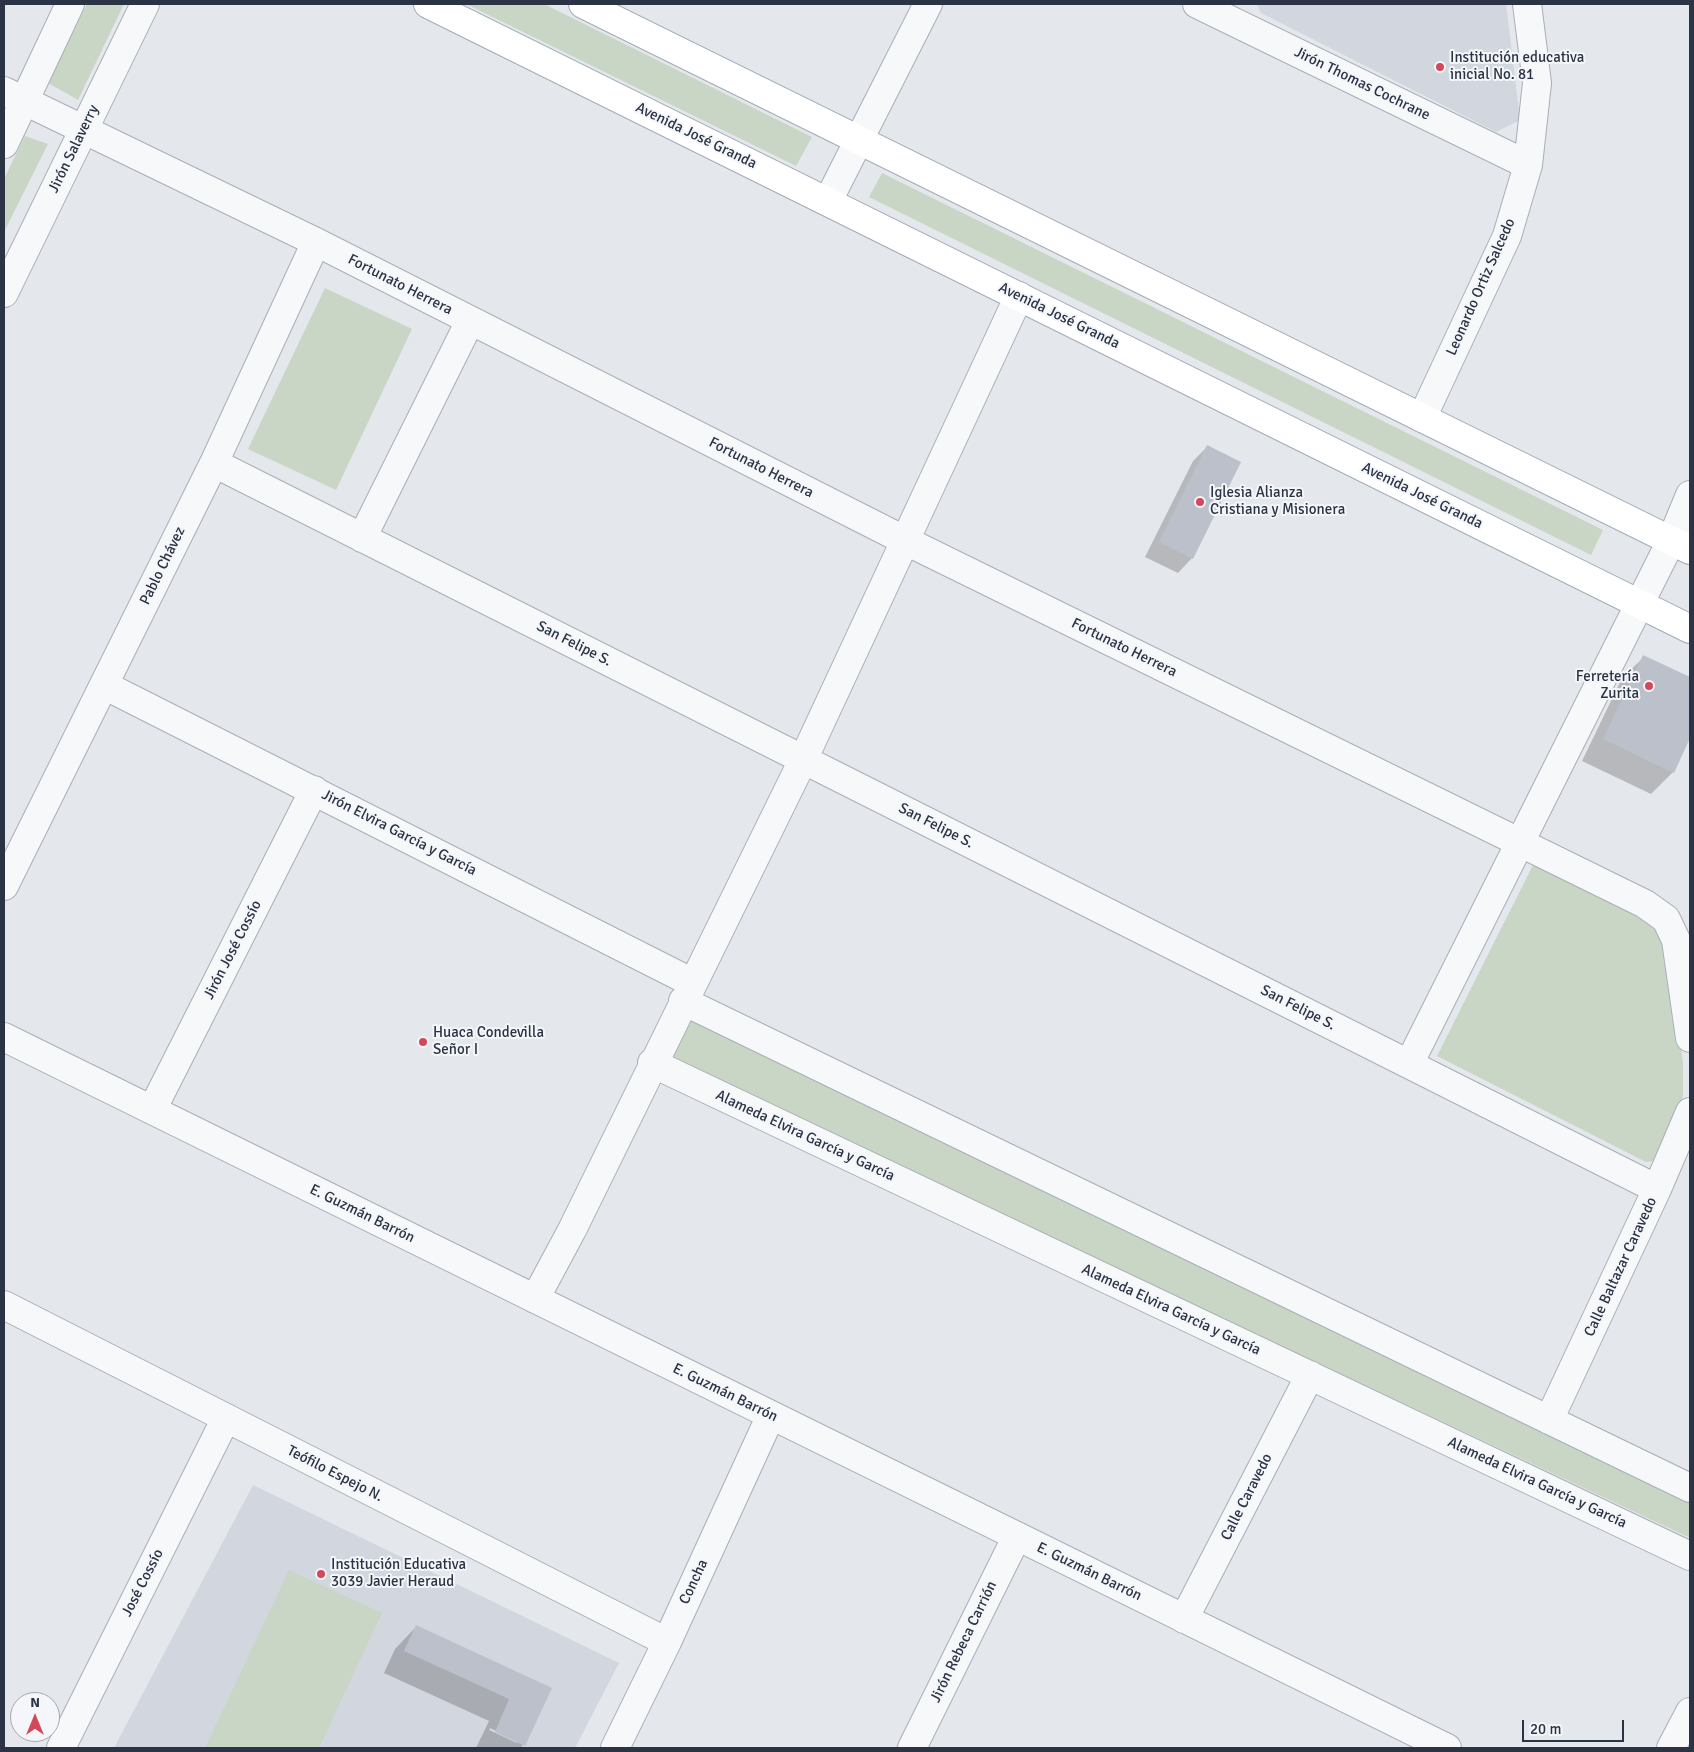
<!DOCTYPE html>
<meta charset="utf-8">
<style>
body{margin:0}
#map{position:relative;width:1694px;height:1752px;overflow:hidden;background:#e4e7ec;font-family:Signika,sans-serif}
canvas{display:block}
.frame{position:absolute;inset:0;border:5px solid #2b3445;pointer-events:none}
.north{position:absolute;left:10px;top:1692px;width:50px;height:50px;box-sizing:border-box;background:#f4f6f9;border:1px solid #a4a8b1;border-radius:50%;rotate:0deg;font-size:14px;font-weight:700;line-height:20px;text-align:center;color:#2b3445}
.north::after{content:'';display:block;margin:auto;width:18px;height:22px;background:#d1495b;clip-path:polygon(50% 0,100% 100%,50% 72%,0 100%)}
.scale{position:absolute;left:1522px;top:1720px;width:102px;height:22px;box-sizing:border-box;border:2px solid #2b3445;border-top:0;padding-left:6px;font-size:15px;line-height:18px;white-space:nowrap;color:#2b3445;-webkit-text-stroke:4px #f4f6f9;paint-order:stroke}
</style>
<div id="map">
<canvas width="1694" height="1752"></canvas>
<div class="frame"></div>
<div class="north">N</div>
<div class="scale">20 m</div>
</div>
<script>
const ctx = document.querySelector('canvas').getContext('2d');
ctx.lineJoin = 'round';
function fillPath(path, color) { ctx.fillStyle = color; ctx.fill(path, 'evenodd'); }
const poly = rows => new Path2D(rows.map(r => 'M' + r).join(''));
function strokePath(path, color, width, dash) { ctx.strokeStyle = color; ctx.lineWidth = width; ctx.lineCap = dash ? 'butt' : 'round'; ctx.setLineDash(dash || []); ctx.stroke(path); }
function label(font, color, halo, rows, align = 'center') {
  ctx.font = font + ' Signika,sans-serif'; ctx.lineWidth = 4; ctx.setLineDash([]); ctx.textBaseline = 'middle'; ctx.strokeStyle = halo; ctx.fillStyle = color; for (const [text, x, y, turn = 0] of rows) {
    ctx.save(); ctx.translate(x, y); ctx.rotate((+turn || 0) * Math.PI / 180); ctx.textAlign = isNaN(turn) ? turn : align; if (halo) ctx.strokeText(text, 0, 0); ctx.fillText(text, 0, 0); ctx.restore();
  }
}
fillPath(poly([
 [1257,4,1506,4,1520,120,1496,132,1261,13],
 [253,1485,619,1663,575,1748,114,1748]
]), '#d2d6de');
fillPath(poly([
 [87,4,124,4,78,100,48,83],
 [466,4,544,4,812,137,796,166],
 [25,136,48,144,4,232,4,179],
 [882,173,1603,530,1591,555,869,197],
 [325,288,412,329,336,490,248,449],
 [1534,863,1643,915,1655,927,1666,947,1683,1063,1683,1095,1674,1130,1660,1160,1646,1162,1437,1056],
 [688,1019,1690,1501,1690,1538,666,1056],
 [289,1570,382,1613,319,1748,205,1748]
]), '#c9d6c5');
fillPath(poly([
 [1207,447,1192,558,1178,573,1145,557,1193,461],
 [1644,657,1690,679,1690,735,1673,772,1651,794,1582,761,1622,678],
 [416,1627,550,1689,521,1748,476,1748,489,1721,384,1673,395,1649],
 [490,1728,517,1740,517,1743,489,1730]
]), '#0003');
fillPath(poly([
 [1207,445,1241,462,1193,559,1159,542],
 [1643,655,1690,677,1690,738,1674,773,1603,739],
 [416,1625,552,1688,525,1746,495,1732,509,1699,404,1651]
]), '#bbc0ca');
const minor = poly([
 [1197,4,1528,165],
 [4,91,316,242,906,541,1645,904,1666,919,1676,940,1690,1038],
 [4,144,70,4],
 [828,201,928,4],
 [4,293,145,4],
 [1422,418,1507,236,1528,165,1537,83,1527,4],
 [214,463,1657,1189],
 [362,538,470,321],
 [104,685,693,983],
 [4,886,214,463,316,242],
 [683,1001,1690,1488],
 [4,1037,1447,1748],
 [652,1063,1690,1556],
 [1409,1064,1671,541,1690,495],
 [152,1110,314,790],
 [535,1299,572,1230,803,760,1019,296],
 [4,1305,667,1642],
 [1549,1420,1657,1189,1690,1112],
 [1184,1619,1310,1375],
 [61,1748,226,1418],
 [615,1748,667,1642,771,1415],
 [912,1748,1017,1536],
 [1671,1748,1690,1712]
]);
const major = poly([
 [428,4,1690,629],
 [583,4,1690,550]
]);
strokePath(minor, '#a9aeb7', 30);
strokePath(major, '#a3abb8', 30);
strokePath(minor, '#f7f8fa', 28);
strokePath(major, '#fff', 28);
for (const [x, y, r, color] of [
 [1440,67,5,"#d1495b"],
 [1200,502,5,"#d1495b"],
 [1649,686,5,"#d1495b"],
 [423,1042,5,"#d1495b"],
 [321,1574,5,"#d1495b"]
]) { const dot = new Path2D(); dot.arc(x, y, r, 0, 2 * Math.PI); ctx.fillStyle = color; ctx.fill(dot); strokePath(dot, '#f4f6f9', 2); }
label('15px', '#2b3445', '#f4f6f9', [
 ["Institución educativa",1450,58],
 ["inicial No. 81",1450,75],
 ["Iglesia Alianza",1210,493],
 ["Cristiana y Misionera",1210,510],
 ["Ferretería",1639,677,"right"],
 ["Zurita",1639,694,"right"],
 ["Huaca Condevilla",433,1033],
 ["Señor I",433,1050],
 ["Institución Educativa",331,1565],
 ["3039 Javier Heraud",331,1582]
], 'left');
label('15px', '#2b3445', '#f4f6f9', [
 ["Jirón Thomas Cochrane",1362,84,26],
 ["Avenida José Granda",696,136,26],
 ["Jirón Salaverry",74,149,-64],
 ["Fortunato Herrera",400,285,27],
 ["Leonardo Ortiz Salcedo",1481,287,-66],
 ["Avenida José Granda",1059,316,26],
 ["Fortunato Herrera",761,468,27],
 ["Avenida José Granda",1422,496,26],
 ["Pablo Chávez",163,566,-64],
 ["San Felipe S.",574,644,27],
 ["Fortunato Herrera",1124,648,26],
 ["San Felipe S.",936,826,27],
 ["Jirón Elvira García y García",399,833,27],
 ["Jirón José Cossío",233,950,-63],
 ["San Felipe S.",1298,1008,27],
 ["Alameda Elvira García y García",805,1136,25],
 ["E. Guzmán Barrón",362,1214,26],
 ["Calle Baltazar Caravedo",1621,1267,-65],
 ["Alameda Elvira García y García",1171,1310,25],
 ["E. Guzmán Barrón",725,1393,26],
 ["Teófilo Espejo N.",335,1474,27],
 ["Alameda Elvira García y García",1537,1483,25],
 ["Calle Caravedo",1247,1497,-63],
 ["E. Guzmán Barrón",1089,1572,26],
 ["Concha",694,1582,-65],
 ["José Cossío",143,1583,-63],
 ["Jirón Rebeca Carrión",964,1642,-64]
]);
</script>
